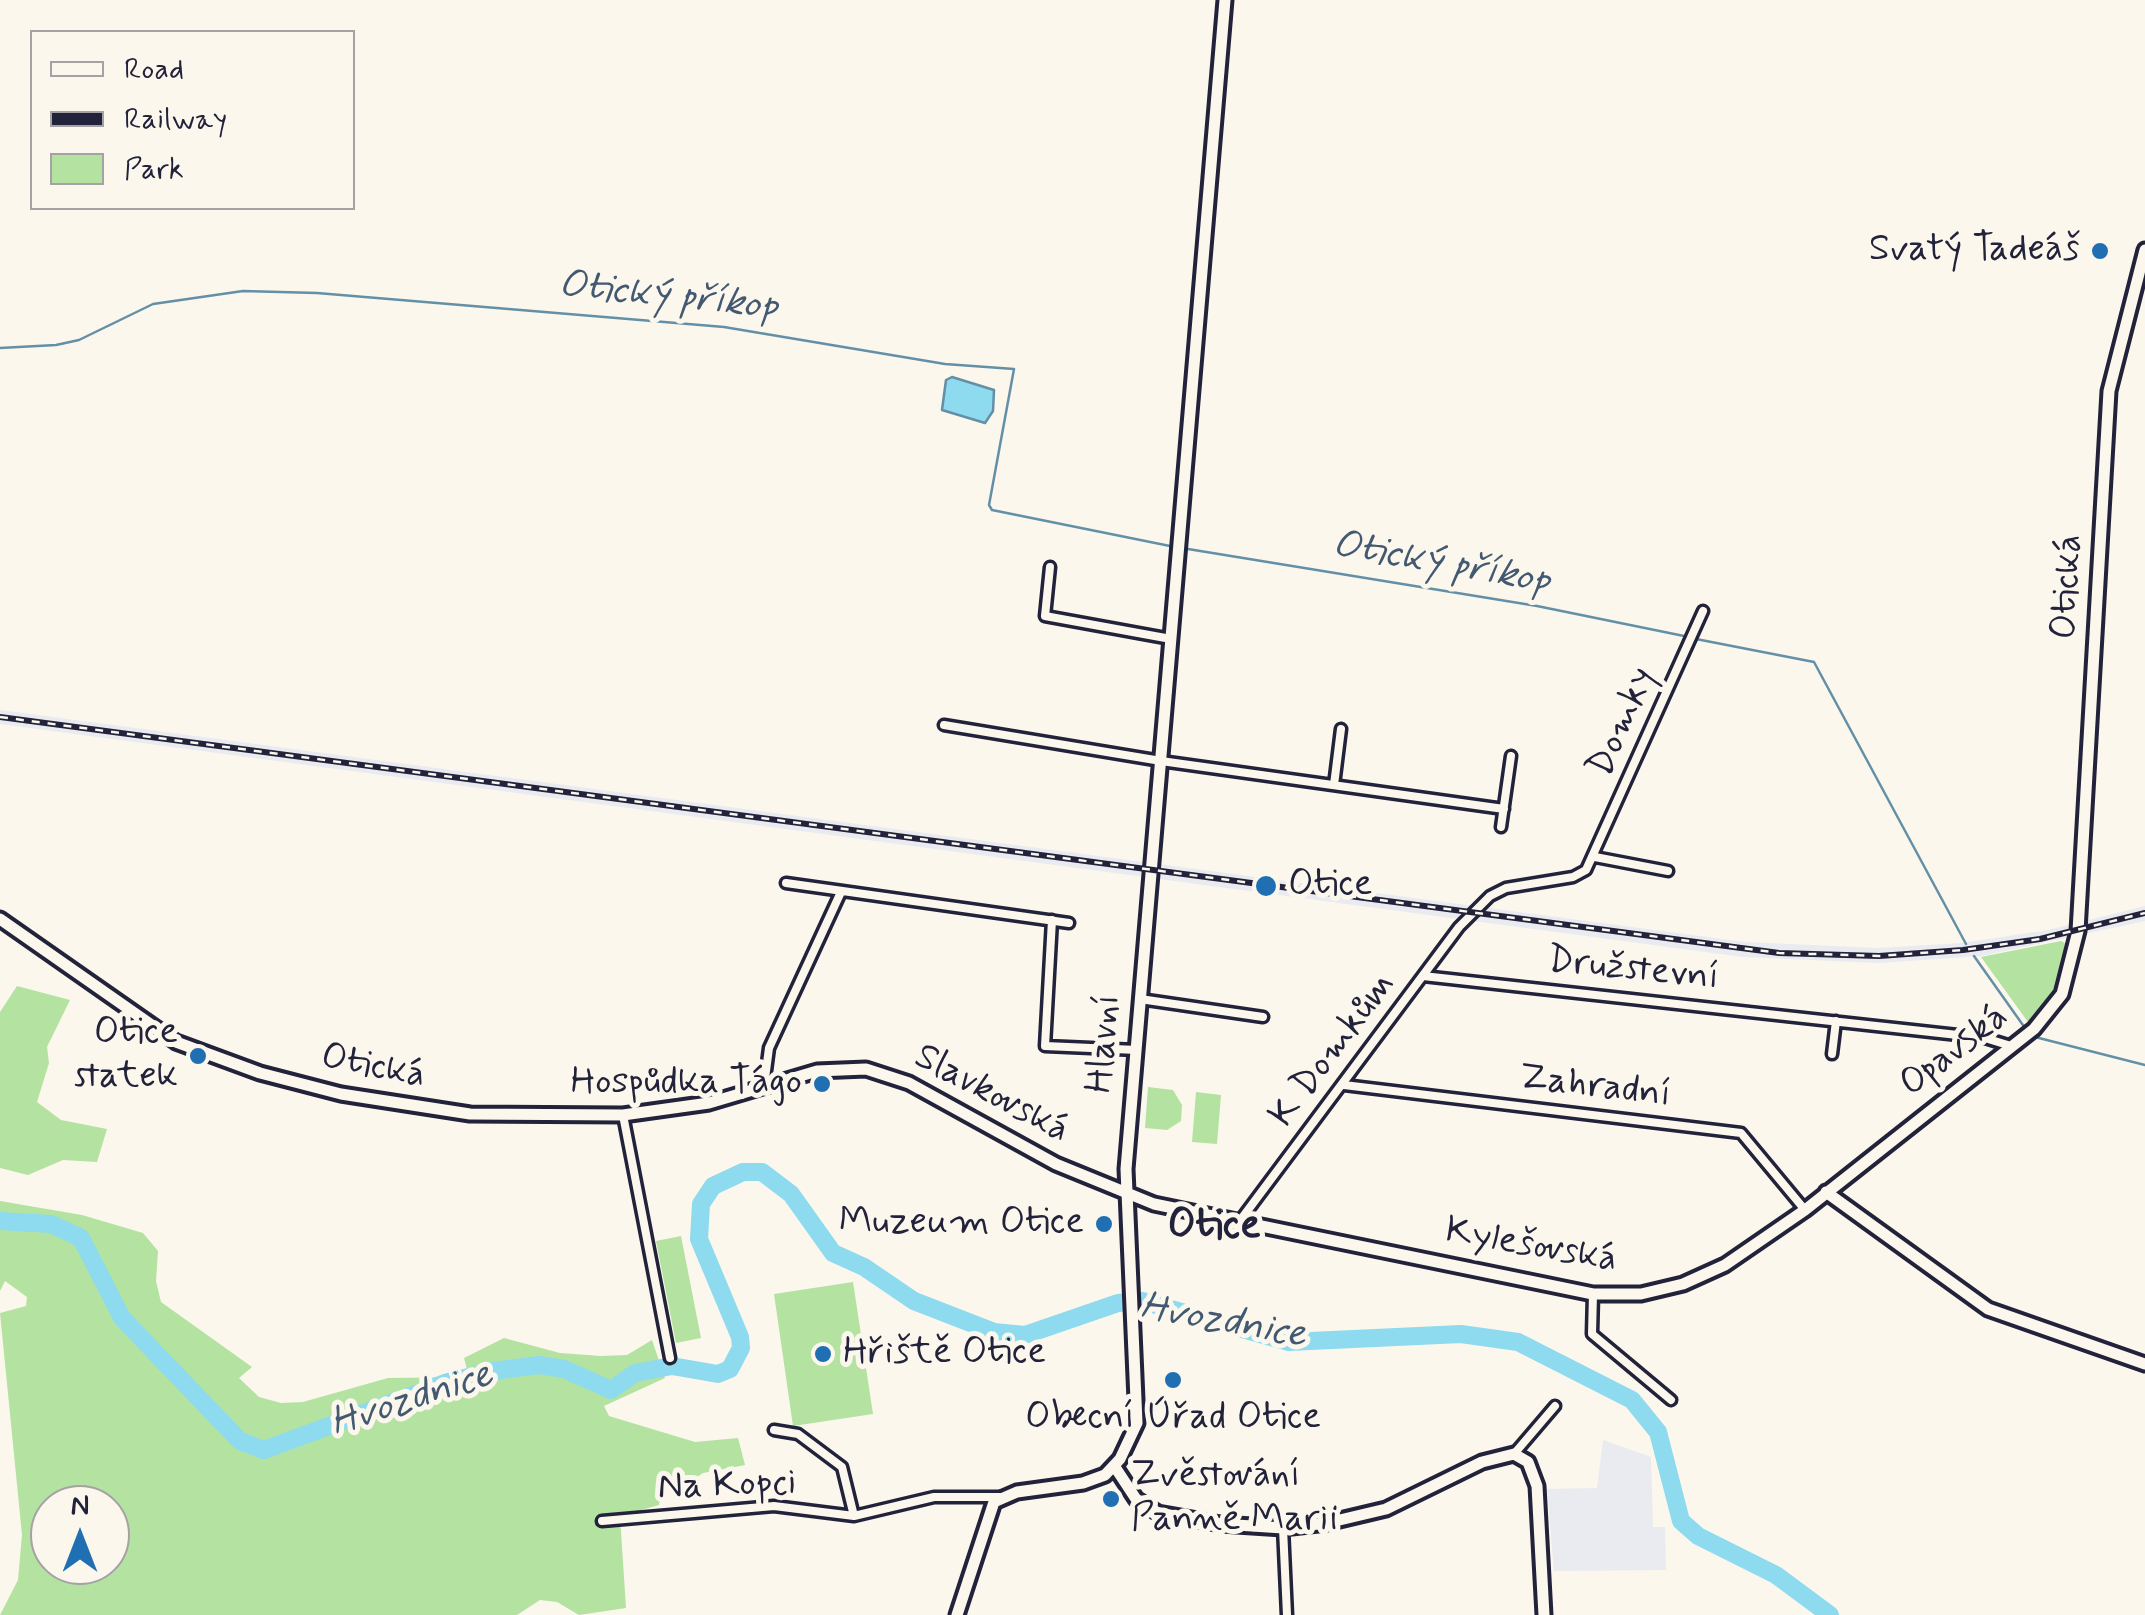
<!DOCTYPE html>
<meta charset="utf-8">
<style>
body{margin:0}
#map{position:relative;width:2145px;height:1615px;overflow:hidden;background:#fbf7ec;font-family:Mynerve,sans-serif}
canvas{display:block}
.legend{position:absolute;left:30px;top:30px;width:325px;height:180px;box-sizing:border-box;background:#fbf7ec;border:2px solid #a4a2a5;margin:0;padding:12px 18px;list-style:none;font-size:30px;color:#22223b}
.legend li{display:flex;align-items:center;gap:20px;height:50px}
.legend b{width:50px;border:2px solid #a4a2a5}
.north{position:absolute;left:30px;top:1485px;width:100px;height:100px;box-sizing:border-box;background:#fbf7ec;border:2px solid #a4a2a5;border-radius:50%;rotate:0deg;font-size:28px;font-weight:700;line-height:40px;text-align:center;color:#22223b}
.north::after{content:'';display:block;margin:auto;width:35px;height:45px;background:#1f6fb2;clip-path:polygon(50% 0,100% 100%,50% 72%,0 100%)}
</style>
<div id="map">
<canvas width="2145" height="1615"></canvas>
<ul class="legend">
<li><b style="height:12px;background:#fbf7ec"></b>Road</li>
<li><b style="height:12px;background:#22223b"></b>Railway</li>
<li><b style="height:28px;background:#b4e2a1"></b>Park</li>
</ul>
<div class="north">N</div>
</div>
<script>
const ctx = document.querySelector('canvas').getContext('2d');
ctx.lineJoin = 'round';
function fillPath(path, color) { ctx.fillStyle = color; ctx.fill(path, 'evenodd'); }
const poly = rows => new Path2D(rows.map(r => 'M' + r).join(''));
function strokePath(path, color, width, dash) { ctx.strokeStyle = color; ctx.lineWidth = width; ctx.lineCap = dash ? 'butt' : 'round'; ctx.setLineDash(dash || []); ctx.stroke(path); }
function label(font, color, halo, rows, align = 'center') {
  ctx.font = font + ' Mynerve,sans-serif'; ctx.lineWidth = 10; ctx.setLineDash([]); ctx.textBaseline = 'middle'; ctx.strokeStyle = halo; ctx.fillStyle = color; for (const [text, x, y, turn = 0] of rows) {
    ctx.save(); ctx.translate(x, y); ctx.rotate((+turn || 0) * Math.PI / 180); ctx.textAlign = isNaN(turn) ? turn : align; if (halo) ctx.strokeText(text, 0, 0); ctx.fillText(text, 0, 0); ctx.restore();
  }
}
fillPath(poly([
 [0,710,1745,942,1879,948,1962,943,2048,930,2145,906,2145,921,1981,956,1879,963,1743,957,0,724],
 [1603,1440,1651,1457,1653,1527,1665,1527,1666,1570,1554,1571,1547,1489,1597,1488]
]), '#eaeaf1');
fillPath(poly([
 [2061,941,2065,943,2060,977,2048,1002,2028,1022,1981,957],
 [17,986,70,1000,47,1047,49,1063,37,1102,61,1120,107,1129,97,1162,63,1160,28,1175,0,1168,0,1012],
 [1148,1087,1173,1090,1182,1105,1181,1121,1167,1130,1145,1128],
 [1196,1092,1221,1095,1217,1144,1192,1142],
 [0,1201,82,1215,143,1233,158,1251,156,1281,161,1302,252,1367,239,1378,259,1397,281,1403,303,1402,388,1378,469,1377,464,1358,504,1338,560,1353,601,1356,627,1355,652,1340,665,1378,604,1406,609,1416,695,1442,738,1438,745,1465,703,1473,687,1484,662,1489,659,1505,620,1516,626,1608,579,1615,557,1602,540,1600,517,1615,0,1615,18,1580,22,1535,0,1313,26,1306,27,1297,5,1281,0,1291],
 [50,1505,110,1505,110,1565,50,1565],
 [681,1236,701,1338,676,1343,656,1241],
 [853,1282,873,1414,793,1426,774,1294]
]), '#b4e2a1');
const water = poly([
 [952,377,994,390,993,411,985,423,942,410,946,380,952,377]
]);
fillPath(water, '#8edaee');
strokePath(water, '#6390a6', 2.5);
strokePath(poly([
 [0,348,56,345,79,340,153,304,243,291,317,293,724,327,945,364,1014,369,989,505,992,510,1170,546],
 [1188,549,1537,606,1684,636],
 [1696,639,1814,662,1966,944],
 [1974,956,2025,1028],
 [2035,1037,2145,1065]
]), '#6390a6', 2.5);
strokePath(poly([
 [0,1221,51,1224,81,1238,122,1318,240,1441,264,1450,448,1382,493,1371,539,1365,564,1369,611,1390,635,1373,672,1366,718,1374,730,1369,741,1348,740,1337,699,1239,701,1204,713,1186,743,1172,762,1172,791,1194,833,1253,864,1267,914,1301,994,1332,1025,1335,1118,1303,1142,1301,1289,1342,1461,1334,1518,1342,1632,1400,1658,1432,1681,1521,1698,1536,1776,1575,1830,1615]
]), '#8edaee', 18);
const street = poly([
 [1050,567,1045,616,1171,639],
 [944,725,1161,761,1504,809],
 [1334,785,1341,729],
 [1501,827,1511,756],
 [1595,857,1668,871],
 [786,883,1069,923],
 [1052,920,1045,1046,1137,1050],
 [1423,976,1985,1038,2011,1046],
 [1140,999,1263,1017],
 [1832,1054,1836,1021],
 [1344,1085,1741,1133,1805,1210],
 [764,1086,769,1048,841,892],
 [623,1115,670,1358],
 [1239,1222,1459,927,1490,896,1506,888,1573,877,1586,870,1703,611],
 [1593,1294,1592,1334,1671,1400],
 [774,1430,798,1434,842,1467,854,1516],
 [1514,1454,1555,1406],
 [602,1521,774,1506,854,1516,934,1497,1001,1497],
 [1283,1528,1287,1615]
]);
const secondary = poly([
 [0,919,176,1042,260,1073,341,1094,470,1114,623,1115,709,1103,817,1071,866,1069,909,1083,1056,1164,1154,1204,1593,1294,1641,1294,1683,1284,1725,1265,1805,1210,2034,1029,2062,994,2078,931,2109,391,2145,250],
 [1826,1192,1988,1309,2145,1364],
 [1115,1467,1136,1499,1158,1513,1221,1524,1283,1528,1327,1523,1386,1509,1482,1462,1514,1454,1528,1462,1537,1486,1544,1615],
 [957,1615,994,1502,1017,1492,1083,1483,1105,1475,1120,1459,1137,1423,1126,1169,1225,0]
]);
strokePath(street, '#22223b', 15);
strokePath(secondary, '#22223b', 19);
strokePath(street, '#fbf7ec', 8);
strokePath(secondary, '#fbf7ec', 11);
const rail = poly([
 [0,717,1779,953,1879,956,1963,950,2040,939,2145,913]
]);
strokePath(rail, '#22223b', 6);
strokePath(rail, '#fbf7ec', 2.5, [8]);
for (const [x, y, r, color] of [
 [2100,251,10,"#1f6fb2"],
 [1266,886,12,"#1f6fb2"],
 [198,1056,10,"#1f6fb2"],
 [822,1084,10,"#1f6fb2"],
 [1104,1224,10,"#1f6fb2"],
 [823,1354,10,"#1f6fb2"],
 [1173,1380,10,"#1f6fb2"],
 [1111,1499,10,"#1f6fb2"]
]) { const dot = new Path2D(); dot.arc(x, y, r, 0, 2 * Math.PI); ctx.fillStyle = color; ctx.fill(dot); strokePath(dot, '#fbf7ec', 4); }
label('38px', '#22223b', '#fbf7ec', [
 ["Svatý Tadeáš",2080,251],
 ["Otice",1288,886,"left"],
 ["Otice",178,1034],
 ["statek",178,1078],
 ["Hospůdka Tágo",802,1084],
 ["Muzeum Otice",1084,1224],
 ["Hřiště Otice",843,1354,"left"],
 ["Obecní Úřad Otice",1173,1419,"center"],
 ["Zvěstování",1131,1477,"left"],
 ["Panně Marii",1131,1521,"left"]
], 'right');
label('38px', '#22223b', '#fbf7ec', [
 ["Otická",2069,587,-87],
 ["Domky",1624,723,-66],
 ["Družstevní",1633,971,6],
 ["Hlavní",1106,1044,-85],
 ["K Domkům",1334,1051,-53],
 ["Opavská",1955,1052,-38],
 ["Otická",373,1068,11],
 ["Zahradní",1595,1088,7],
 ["Slavkovská",991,1095,28],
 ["Kylešovská",1531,1247,10],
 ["Na Kopci",727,1487,-2]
]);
label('italic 40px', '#425971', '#fbf7ec', [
 ["Otický příkop",668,298,6],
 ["Otický příkop",1441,565,10],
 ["Hvozdnice",1223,1323,10],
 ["Hvozdnice",412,1401,-18]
]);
label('bold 42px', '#22223b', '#fbf7ec', [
 ["Otice",1214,1228]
]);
</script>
